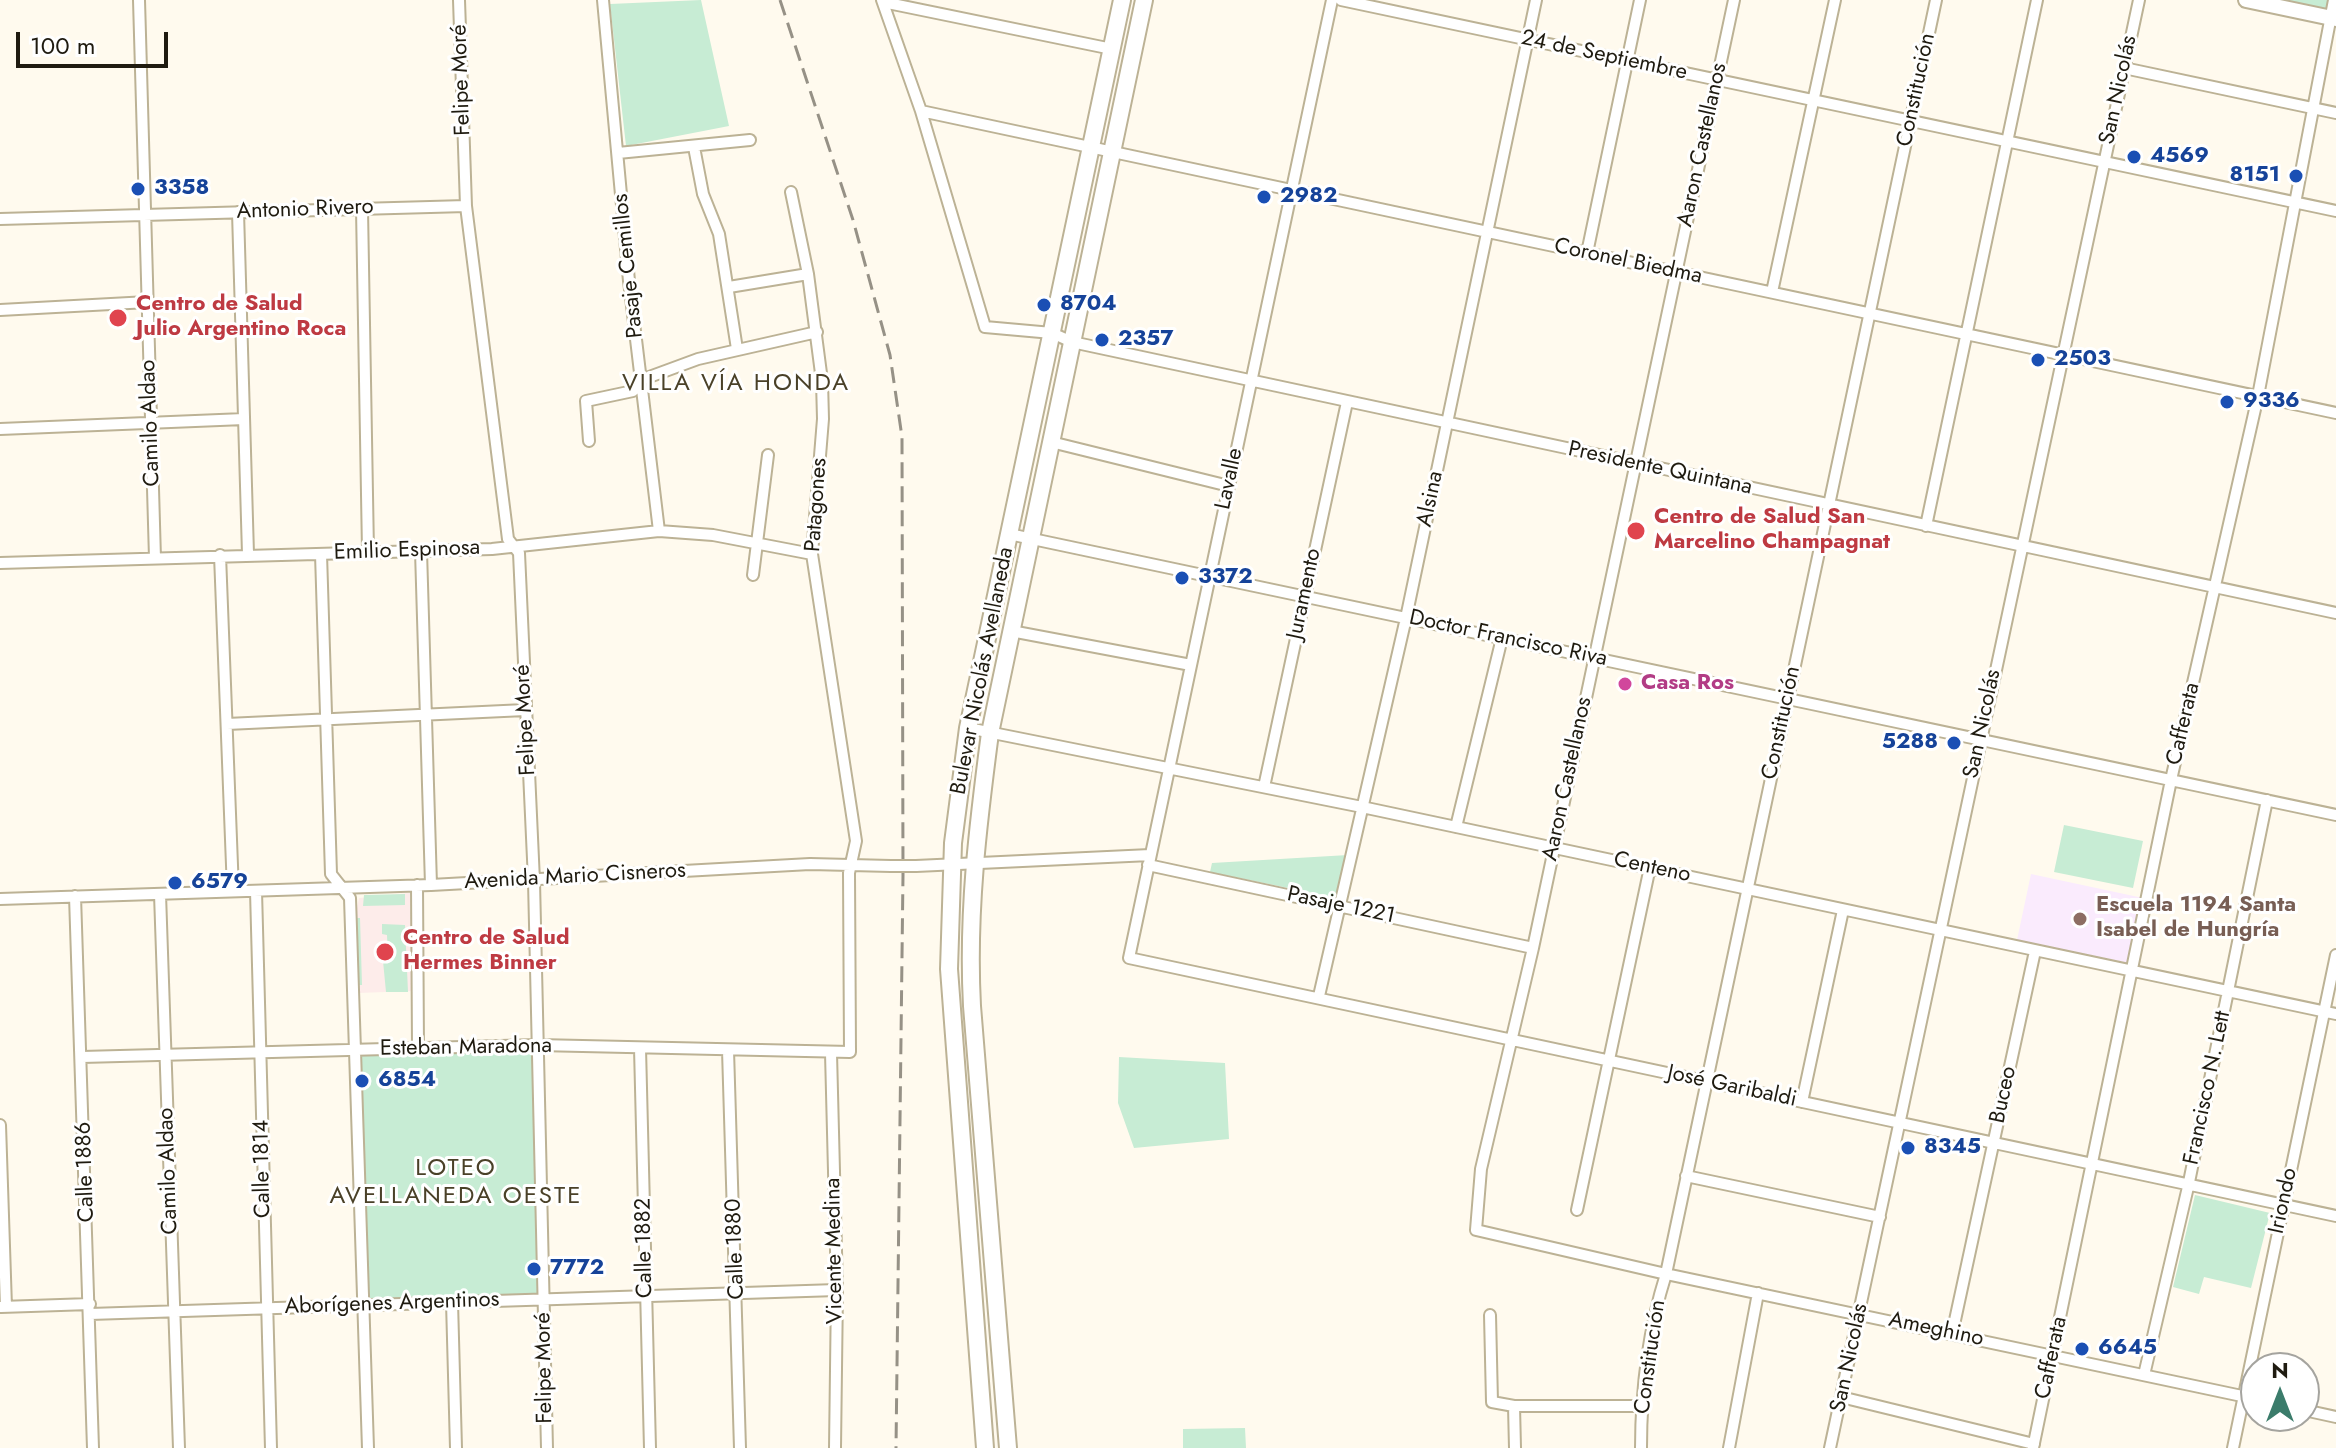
<!DOCTYPE html>
<meta charset="utf-8">
<style>
body{margin:0}
#map{position:relative;width:2336px;height:1448px;overflow:hidden;background:#fffaee;font-family:Jost,sans-serif}
canvas{display:block}
.north{position:absolute;left:2240px;top:1352px;width:80px;height:80px;box-sizing:border-box;background:#fff;border:2px solid #a5a49f;border-radius:50%;rotate:0deg;font-size:22px;font-weight:700;line-height:32px;text-align:center;color:#1f1b10}
.north::after{content:'';display:block;margin:auto;width:28px;height:36px;background:#3b7c6b;clip-path:polygon(50% 0,100% 100%,50% 72%,0 100%)}
.scale{position:absolute;left:16px;top:32px;width:152px;height:36px;box-sizing:border-box;border:4px solid #1f1b10;border-top:0;padding-left:10px;font-size:24px;line-height:28px;white-space:nowrap;color:#1f1b10;-webkit-text-stroke:6px #fff;paint-order:stroke}
</style>
<div id="map">
<canvas width="2336" height="1448"></canvas>
<div class="north">N</div>
<div class="scale">100 m</div>
</div>
<script>
const ctx = document.querySelector('canvas').getContext('2d');
ctx.lineJoin = 'round';
function fill(path, color) { ctx.fillStyle = color; ctx.fill(path, 'evenodd'); }
function stroke(path, color, width, dash) { ctx.strokeStyle = color; ctx.lineWidth = width; ctx.lineCap = dash ? 'butt' : 'round'; ctx.setLineDash(dash || []); ctx.stroke(path); }
function drawText(font, color, halo, rows, align = 'center') {
  ctx.font = font + ' Jost,sans-serif'; ctx.lineWidth = 6; ctx.setLineDash([]); ctx.textBaseline = 'middle'; ctx.strokeStyle = halo; ctx.fillStyle = color; for (const [text, x, y, turn = 0] of rows) {
    ctx.save(); ctx.translate(x, y); ctx.rotate((+turn || 0) * Math.PI / 180); ctx.textAlign = isNaN(turn) ? turn : align; if (halo) ctx.strokeText(text, 0, 0); ctx.fillText(text, 0, 0); ctx.restore();
  }
}
fill(new Path2D(`
 M2031,874L2143,898L2129,963L2017,940Z`), '#faebfd');
fill(new Path2D(`
 M410,893L413,991L358,993L355,918L359,898Z`), '#fdecea');
fill(new Path2D(`
 M701,0L729,126L626,146L610,4Z
 M2246,0H2336V19Z
 M2064,825L2143,841L2133,888L2054,872Z
 M1348,855L1341,891L1332,897L1210,872L1212,863Z
 M405,894V905L363,906L364,895Z
 M355,918H360L362,985H358Z
 M382,924L405,925L408,992H386L383,961L388,960L387,935L382,934Z
 M538,1045L543,1299L364,1305L356,1050Z
 M1119,1057L1225,1063L1229,1139L1134,1148L1118,1103Z
 M2195,1195L2270,1213L2251,1288L2204,1277L2199,1294L2173,1287Z
 M1245,1428L1246,1448H1183V1429Z`), '#c7ecd4');
const minor = new Path2D(`
 M139,0L155,558
 M459,0L466,206L508,539L519,553L534,881L547,1448
 M603,0L629,281L659,531
 M882,0L921,111L985,327L1052,333L1072,342L2336,613
 M1332,0L1129,958L2336,1216
 M1341,0L2336,211
 M1734,0L1533,948L1481,1169L1476,1230L1666,1274L2256,1399
 M883,2L1112,49
 M2124,68L2336,113
 M921,111L2336,413
 M694,147L703,194L719,234L737,349
 M618,153L750,140
 M362,209L368,551
 M238,212L248,554
 M0,219L466,206
 M1587,253L1640,0
 M729,287L808,274
 M1772,292L1835,0
 M0,310L148,302
 M0,429L244,419
 M589,441L586,401L633,391L641,380L698,359L817,332
 M1051,442L1229,486
 M1926,526L2037,0
 M1009,534L2336,815
 M421,551L431,885
 M321,554L331,874L350,898L368,1448
 M220,555L233,891
 M0,563L492,549L659,531L713,535L812,554
 M753,575L768,455
 M1011,631L1191,665
 M227,724L525,710
 M968,728L1362,807L2336,1014
 M1264,787L1347,402
 M1456,827L1502,638
 M1148,865L1533,948
 M916,866L1150,855
 M417,885L418,1048
 M256,891L271,1448
 M160,894L179,1448
 M75,896L93,1448
 M0,899L431,885L810,864L891,866
 M1319,996L1406,618L1536,0
 M640,1048L650,1448
 M728,1050L740,1448
 M831,1053L837,1290L835,1448
 M82,1057L538,1045L850,1052L849,873L856,841L812,554L823,419L822,381L808,274L791,192
 M1802,1102L1843,910
 M0,1125L6,1307
 M1686,1176L1880,1217
 M1577,1210L1650,867
 M452,1302L456,1448
 M1,1307L90,1304
 M90,1314L837,1290
 M1490,1315L1492,1402L1514,1406H1641
 M1952,1334L2035,951
 M2144,1375L2188,1187L2267,800
 M1841,1397L2034,1444
 M1514,1406L1515,1448
 M2304,1410L2336,1417
 M1641,1448C1641,1389 1648,1331 1666,1274L1936,0
 M1729,1448L1758,1293
 M1830,1448L2139,0
 M2033,1448L2171,780L2258,396L2334,0
 M2233,1448L2336,955`);
const secondary = new Path2D(`
 M2246,0L2336,19`);
const primary = new Path2D(`
 M985,1448L949,969L953,843L968,728L1122,0
 M1008,1448L972,1006C967,913 978,824 990,733L1144,0`);
stroke(minor, '#bcb295', 14);
stroke(secondary, '#bcb295', 18);
stroke(primary, '#bcb295', 20);
stroke(minor, '#fff', 10);
stroke(secondary, '#fff', 14);
stroke(primary, '#fff', 16);
stroke(new Path2D(`
 M780,0L853,220L890,355L902,437L903,875L896,1448`), '#969186', 3, [16, 8]);
const minorBridge = new Path2D(`
 M891,866H916`);
stroke(minorBridge, '#bcb295', 14, []);
stroke(minorBridge, '#fff', 10);
for (const [x, y, r, color] of [
 [2134,157,8,"#1a4fb4"],
 [2296,176,8,"#1a4fb4"],
 [138,189,8,"#1a4fb4"],
 [1264,197,8,"#1a4fb4"],
 [1044,305,8,"#1a4fb4"],
 [118,318,10,"#e0444e"],
 [1102,340,8,"#1a4fb4"],
 [2038,360,8,"#1a4fb4"],
 [2227,402,8,"#1a4fb4"],
 [1636,531,10,"#e0444e"],
 [1182,578,8,"#1a4fb4"],
 [1625,684,8,"#d1479c"],
 [1954,743,8,"#1a4fb4"],
 [175,883,8,"#1a4fb4"],
 [2080,919,8,"#8d6e63"],
 [385,952,10,"#e0444e"],
 [362,1081,8,"#1a4fb4"],
 [1908,1148,8,"#1a4fb4"],
 [534,1269,8,"#1a4fb4"],
 [2082,1349,8,"#1a4fb4"]
]) { const dot = new Path2D(); dot.arc(x, y, r, 0, 2 * Math.PI); ctx.fillStyle = color; ctx.fill(dot); stroke(dot, '#fff', 3); }
drawText('22px', '#1f1b10', '#fff', [
 ["24 de Septiembre",1604,56,12],
 ["Felipe Moré",462,80,-92],
 ["Constitución",1917,90,-78],
 ["San Nicolás",2119,90,-78],
 ["Aaron Castellanos",1703,145,-78],
 ["Antonio Rivero",305,210,-2],
 ["Coronel Biedma",1628,262,12],
 ["Pasaje Cemillos",629,266,-96],
 ["Camilo Aldao",151,423,-92],
 ["Presidente Quintana",1660,469,12],
 ["Lavalle",1230,479,-78],
 ["Alsina",1431,499,-78],
 ["Patagones",817,505,-86],
 ["Emilio Espinosa",407,551,-2],
 ["Juramento",1305,594,-78],
 ["Doctor Francisco Riva",1508,639,12],
 ["Bulevar Nicolás Avellaneda",983,671,-79],
 ["Felipe Moré",526,720,-93],
 ["Constitución",1782,723,-78],
 ["San Nicolás",1983,724,-78],
 ["Cafferata",2184,724,-77],
 ["Aaron Castellanos",1568,779,-78],
 ["Centeno",1652,868,12],
 ["Avenida Mario Cisneros",575,877,-3],
 ["Pasaje 1221",1341,906,12],
 ["Esteban Maradona",466,1048,-1],
 ["José Garibaldi",1732,1087,12],
 ["Francisco N. Lett",2208,1088,-78],
 ["Buceo",2004,1095,-78],
 ["Calle 1814",263,1169,-91],
 ["Camilo Aldao",169,1171,-92],
 ["Calle 1886",86,1172,-92],
 ["Iriondo",2284,1201,-78],
 ["Calle 1882",645,1248,-91],
 ["Calle 1880",736,1249,-92],
 ["Vicente Medina",835,1251,-91],
 ["Aborígenes Argentinos",392,1304,-2],
 ["Ameghino",1936,1330,12],
 ["Constitución",1651,1357,-82],
 ["San Nicolás",1850,1358,-78],
 ["Cafferata",2052,1358,-78],
 ["Felipe Moré",545,1368,-91]
]);
drawText('bold 22px', '#164399', '#fff', [
 ["4569",2150,157],
 ["8151",2280,176,"right"],
 ["3358",154,189],
 ["2982",1280,197],
 ["8704",1060,305],
 ["2357",1118,340],
 ["2503",2054,360],
 ["9336",2243,402],
 ["3372",1198,578],
 ["5288",1938,743,"right"],
 ["6579",191,883],
 ["6854",378,1081],
 ["8345",1924,1148],
 ["7772",550,1269],
 ["6645",2098,1349]
], 'left');
drawText('bold 22px', '#be3a42', '#fff', [
 ["Centro de Salud",136,305],
 ["Julio Argentino Roca",136,330],
 ["Centro de Salud San",1654,518],
 ["Marcelino Champagnat",1654,543],
 ["Centro de Salud",403,939],
 ["Hermes Binner",403,964]
], 'left');
drawText('bold 22px', '#b23c85', '#fff', [
 ["Casa Ros",1641,684]
], 'left');
drawText('bold 22px', '#785e54', '#fff', [
 ["Escuela 1194 Santa",2096,906],
 ["Isabel de Hungría",2096,931]
], 'left');
ctx.letterSpacing = '2px';
drawText('24px', '#4a4128', '#fff', [
 ["VILLA VÍA HONDA",736,384],
 ["LOTEO",456,1169],
 ["AVELLANEDA OESTE",456,1197]
]);
ctx.letterSpacing = '0px';
</script>
